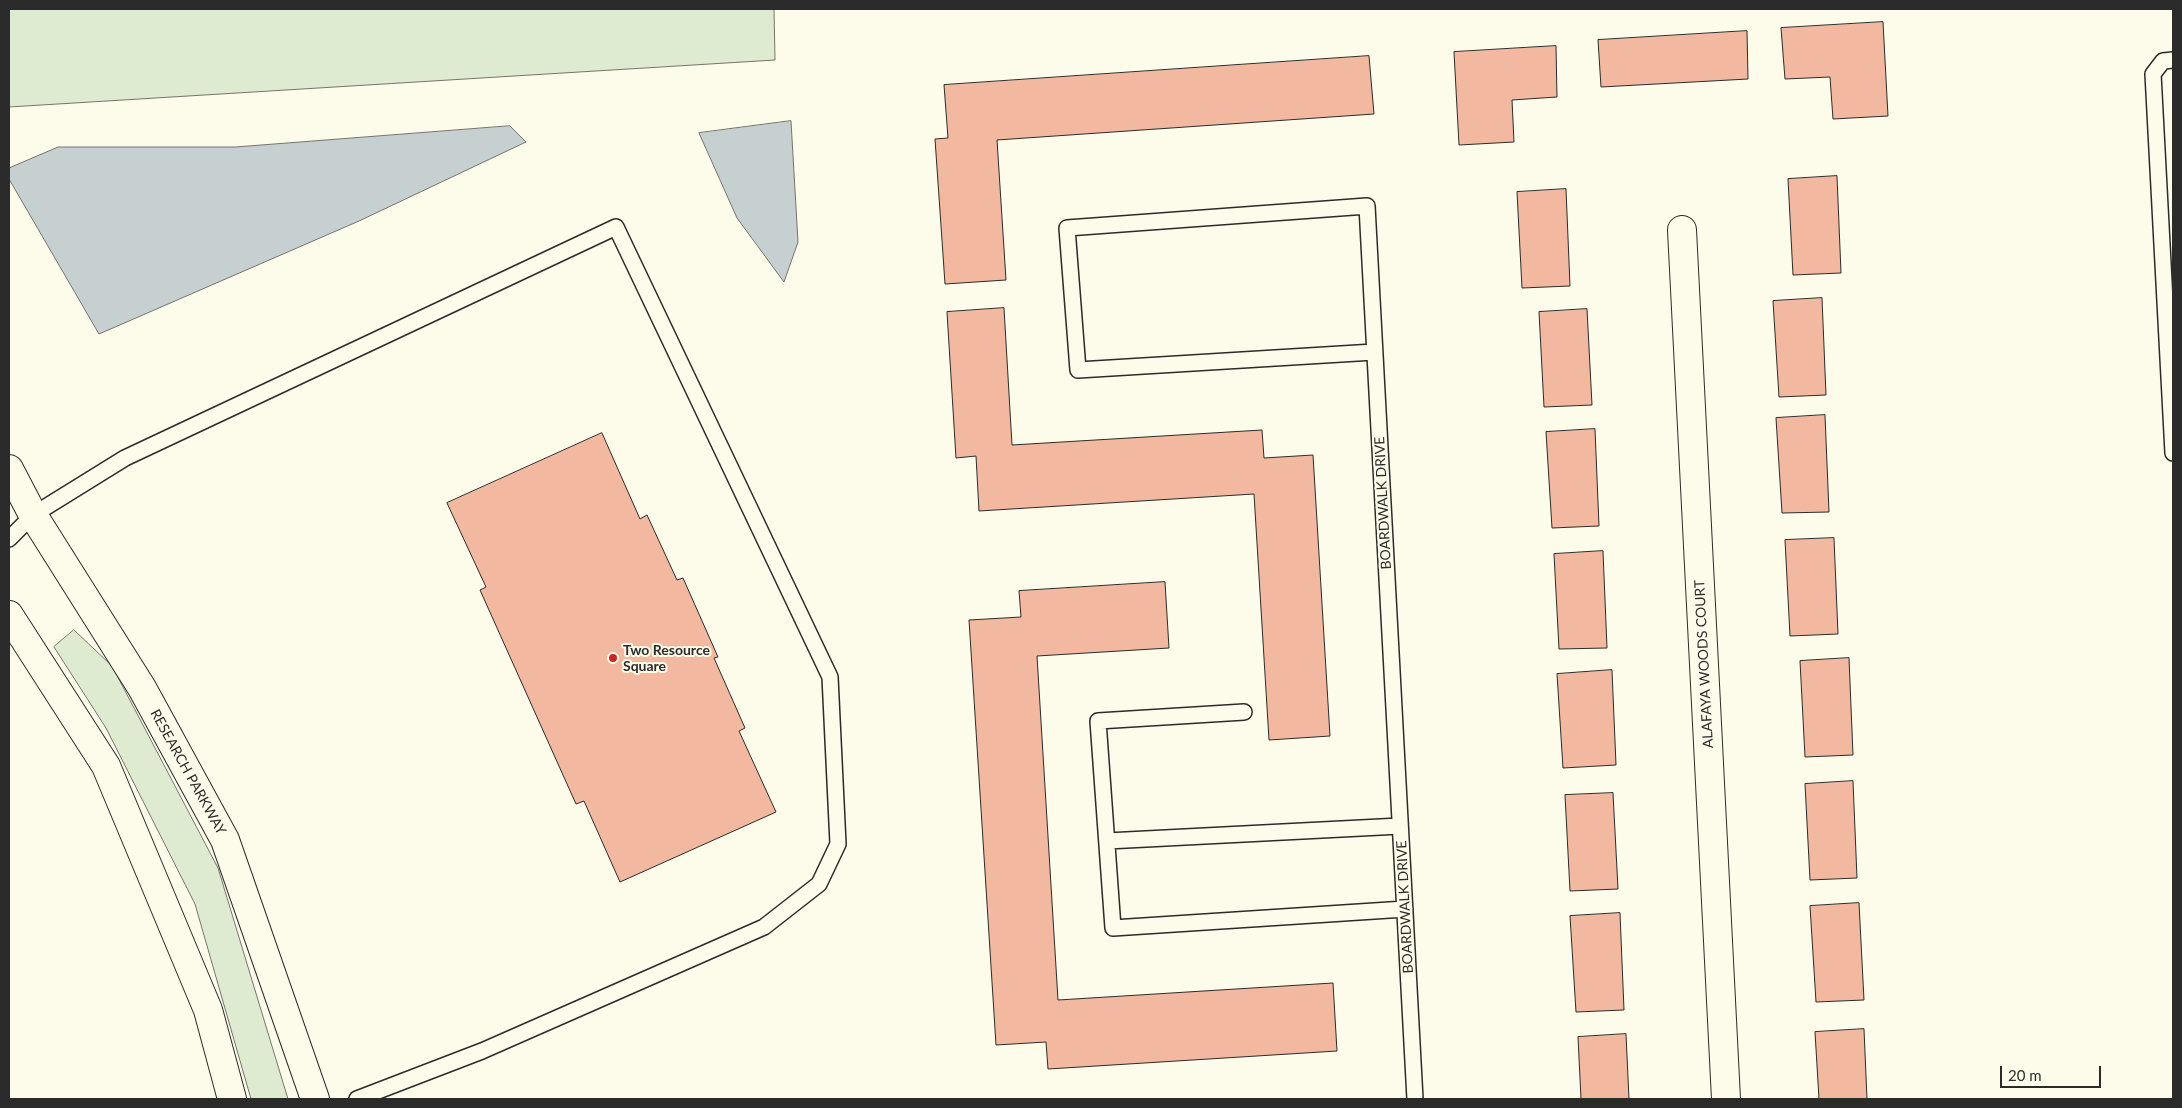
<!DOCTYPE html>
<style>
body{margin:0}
#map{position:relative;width:2182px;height:1108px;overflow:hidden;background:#fdfbea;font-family:Lato,sans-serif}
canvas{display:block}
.frame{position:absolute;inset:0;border:10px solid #2b2b2b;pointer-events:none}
.scale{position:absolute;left:2000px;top:1066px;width:101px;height:22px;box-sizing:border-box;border:2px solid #2b2b2b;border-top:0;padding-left:6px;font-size:15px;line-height:18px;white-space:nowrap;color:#2b2b2b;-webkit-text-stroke:4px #fdfbea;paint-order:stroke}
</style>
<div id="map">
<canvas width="2182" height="1108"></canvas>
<div class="frame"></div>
<div class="scale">20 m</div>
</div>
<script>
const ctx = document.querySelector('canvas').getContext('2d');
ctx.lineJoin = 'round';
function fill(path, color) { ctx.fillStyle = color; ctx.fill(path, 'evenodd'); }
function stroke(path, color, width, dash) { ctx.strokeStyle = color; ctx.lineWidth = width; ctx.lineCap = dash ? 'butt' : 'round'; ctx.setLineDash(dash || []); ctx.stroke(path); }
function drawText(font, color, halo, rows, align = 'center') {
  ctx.font = font + ' Lato,sans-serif'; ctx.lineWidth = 4; ctx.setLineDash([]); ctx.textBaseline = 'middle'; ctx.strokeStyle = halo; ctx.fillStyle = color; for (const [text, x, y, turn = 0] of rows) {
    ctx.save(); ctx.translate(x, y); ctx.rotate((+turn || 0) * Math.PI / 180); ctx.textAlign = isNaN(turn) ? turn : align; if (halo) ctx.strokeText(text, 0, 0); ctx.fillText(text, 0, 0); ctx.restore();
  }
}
const green = new Path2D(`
 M9,9H774L775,60L9,107Z
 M74,630L112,666L218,868L288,1099H251L195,904L106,728L54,647Z`);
fill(green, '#deebd1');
stroke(green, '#74746e', 1);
const water = new Path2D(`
 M791,121L798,242L784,282L737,218L699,133Z
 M510,126L526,142L359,221L99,334L9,179V168L58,147H235Z`);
fill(water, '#c7d0d0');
stroke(water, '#74746e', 1);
const building = new Path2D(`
 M1883,22L1888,116L1833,119L1830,77L1785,79L1781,28Z
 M1747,31L1748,79L1601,87L1598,40Z
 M1556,46L1557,97L1512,100L1514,142L1459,145L1454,52Z
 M1369,56L1374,114L997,140L1006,280L945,284L935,139L948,138L944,85Z
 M1837,176L1841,273L1793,275L1788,179Z
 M1566,189L1570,286L1522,288L1517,192Z
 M1822,298L1826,395L1779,397L1773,301Z
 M1004,308L1012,445L1262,430L1264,458L1313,455L1330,736L1269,740L1254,494L979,511L976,456L956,458L947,312Z
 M1587,309L1592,405L1544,407L1539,312Z
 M1825,415L1829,512L1782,513L1776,418Z
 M1595,429L1599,526L1552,528L1546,432Z
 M602,433L640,519L647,515L677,580L683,578L718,657L714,658L745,728L739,731L776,812L620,882L584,801L576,804L480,590L486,587L447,503Z
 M1834,538L1838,634L1790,636L1785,540Z
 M1603,551L1607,648L1559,649L1554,554Z
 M1165,582L1169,648L1037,656L1058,1000L1333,983L1337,1051L1048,1069L1046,1042L996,1045L969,620L1021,617L1019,591Z
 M1849,658L1853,755L1805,757L1800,661Z
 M1612,670L1616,765L1563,768L1557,674Z
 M1853,781L1857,878L1810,880L1805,784Z
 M1613,793L1618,889L1570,891L1565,795Z
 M1859,903L1864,1000L1816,1002L1810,906Z
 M1620,913L1624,1010L1576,1012L1570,916Z
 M1864,1029L1867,1099H1819L1815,1032Z
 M1626,1034L1629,1099H1581L1578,1037Z`);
fill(building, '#f2b8a0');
stroke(building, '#2b2b2b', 1);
const lane = new Path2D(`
 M2173,60L2163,61L2153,74L2173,453
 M1374,352L1078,370L1067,228L1367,206L1415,1099
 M9,539L33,515L125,458L616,227L830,677L838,844L819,884L764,927L482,1051L357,1099
 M1244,712L1098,721L1113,928L1405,909
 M1107,841L1400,826`);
const street = new Path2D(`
 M1682,230L1726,1099
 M9,469L33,515L142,688L225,840L315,1099
 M9,615L106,766L208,1010L232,1099`);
stroke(lane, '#2b2b2b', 18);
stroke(street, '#2b2b2b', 30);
stroke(lane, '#fdfbea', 15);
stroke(street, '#fdfbea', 28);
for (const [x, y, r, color] of [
 [613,658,5,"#c62828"]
]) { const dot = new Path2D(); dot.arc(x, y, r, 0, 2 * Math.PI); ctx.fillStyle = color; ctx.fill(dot); stroke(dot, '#fdfbea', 2); }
drawText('14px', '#2b2b2b', '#fdfbea', [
 ["BOARDWALK DRIVE",1383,503,-93],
 ["ALAFAYA WOODS COURT",1704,664,-93],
 ["RESEARCH PARKWAY",188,772,61],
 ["BOARDWALK DRIVE",1405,907,-93]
]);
drawText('bold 14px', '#2b2b2b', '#fdfbea', [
 ["Two Resource",623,650],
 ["Square",623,666]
], 'left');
</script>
